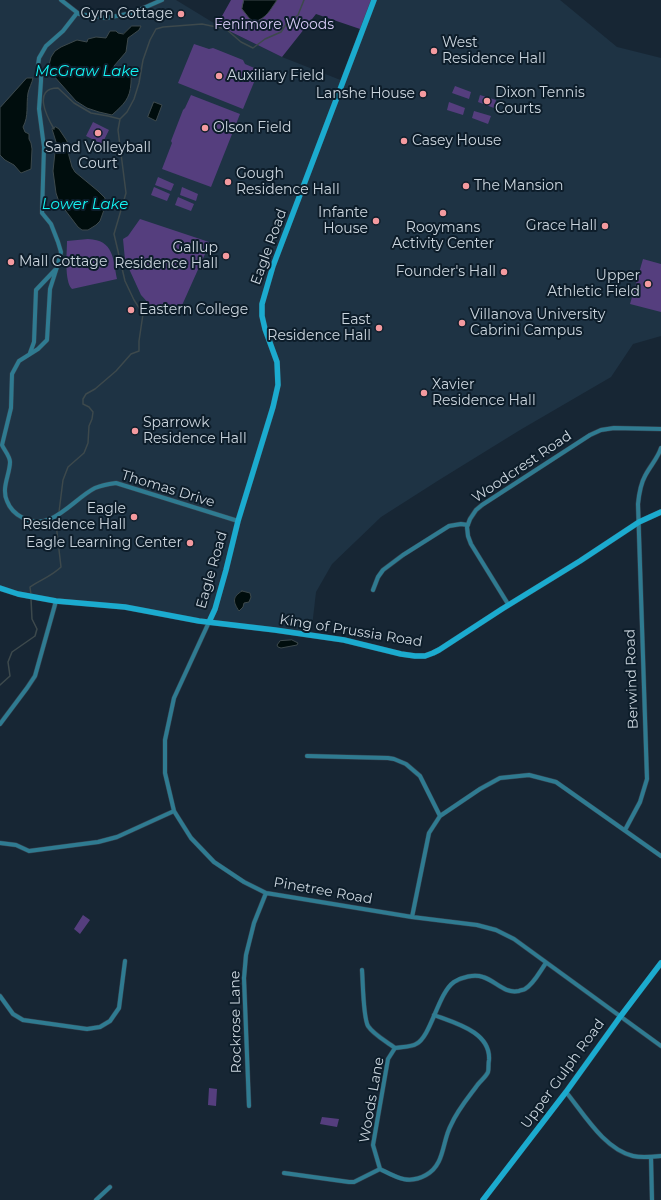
<!DOCTYPE html>
<style>
body{margin:0}
canvas{display:block;background:#172634}
</style>
<canvas width="661" height="1200"></canvas>
<script>
const ctx = document.querySelector('canvas').getContext('2d');
ctx.lineJoin = 'round';
function fill(path, color) { ctx.fillStyle = color; ctx.fill(path, 'evenodd'); }
function stroke(path, color, width, dash) { ctx.strokeStyle = color; ctx.lineWidth = width; ctx.lineCap = dash ? 'butt' : 'round'; ctx.setLineDash(dash || []); ctx.stroke(path); }
function drawText(font, color, halo, rows, align = 'center') {
  ctx.font = font + ' Montserrat,sans-serif'; ctx.lineWidth = 4; ctx.setLineDash([]); ctx.textBaseline = 'middle'; ctx.strokeStyle = halo; ctx.fillStyle = color; for (const [text, x, y, turn = 0] of rows) {
    ctx.save(); ctx.translate(x, y); ctx.rotate((+turn || 0) * Math.PI / 180); ctx.textAlign = isNaN(turn) ? turn : align; if (halo) ctx.strokeText(text, 0, 0); ctx.fillText(text, 0, 0); ctx.restore();
  }
}
fill(new Path2D(`
 M0,0H61L79,14L106,18L132,13L162,0H176L217,25L282,57L343,81L374,0H560L617,47L661,58V336L633,344L611,377L520,430L439,480L381,517L332,564L316,592L311,635L199,621L125,607L56,601L0,588Z`), '#1e3344');
fill(new Path2D(`
 M231,0H374L363,30L316,14L282,57L217,25Z
 M194,44L209,49L213,48L243,60L245,64L259,70L243,109L178,83Z
 M455,86L471,92L469,99L452,93Z
 M191,95L240,114L211,187L162,169L172,143L171,141L183,110L185,108Z
 M480,95L496,100L494,108L478,102Z
 M449,102L465,108L463,115L447,110Z
 M474,111L491,116L488,124L472,118Z
 M93,122L109,130L102,144L86,136Z
 M158,177L174,184L171,191L155,185Z
 M154,187L170,194L167,201L151,195Z
 M182,187L198,194L196,201L180,195Z
 M178,197L194,204L191,211L175,205Z
 M140,219L209,242V245L179,312L168,313L151,306L141,295L125,260L123,239L128,236Z
 M88,239C114,240 113,259 117,279L72,289C64,281 67,253 67,241Z
 M643,259L661,264V312L630,304Z
 M83,915L90,920L80,934L74,929Z
 M209,1088L217,1089L216,1106L208,1105Z
 M322,1117L339,1119L337,1127L320,1124Z`), '#553e7e');
const water = new Path2D(`
 M244,0H277C270,10 267,18 254,22L249,18L242,9Z
 M132,26H141L139,30L128,38L126,52L114,66C116,75 122,71 128,69L131,70C132,74 131,78 131,83C130,99 124,104 112,115L99,112L87,108L76,101L53,75L49,65L51,57L55,51L61,47L77,40L87,42L88,39L96,37L106,38L110,31H116L118,33L123,34Z
 M27,78H33C32,83 29,88 28,93C26,105 29,116 23,127L25,132L29,134V139L31,143L32,149L31,169L21,173L14,165L5,160L0,155V108Z
 M154,102L162,105L156,121L148,117Z
 M56,127L59,129L67,141L69,156L72,167L75,172L98,191L105,198V207L100,221L96,225L88,230H82L78,227L59,202L56,193L53,171L55,152L57,145L52,129Z
 M242,591L250,593L251,597L249,602L244,603L243,607L239,611C233,602 232,597 242,591Z
 M292,640L298,643L297,645L281,648L278,647L277,645L280,641Z`);
fill(water, '#000d0d');
stroke(water, '#3d494c', 1);
stroke(new Path2D(`
 M54,129C47,117 32,88 58,88L74,103L91,113L108,116L120,119
 M59,512L63,480L68,467L84,453L88,443L89,426L92,419L93,412L89,407L83,404V399L86,394L95,389L116,371L131,354L139,351V341L143,314L134,300L125,281L114,234L126,193L118,130L120,119L127,112L134,99L139,83L143,60L150,40L156,29L163,27L202,24L226,29L241,42L253,48L265,39L281,32L287,23L298,15L304,0
 M31,595L30,587C40,580 52,576 61,567L56,524L58,516
 M0,685L10,676L8,662L12,652L35,636L37,629L32,619L31,599`), '#3d494c', 1.5);
const street = new Path2D(`
 M61,0L79,14L106,18L132,13L162,0
 M77,13L63,31L46,46L39,58L38,65L41,74V81L39,109L44,147L42,213L51,224L58,242L61,252L58,264L50,289L47,340L38,349L19,361L12,374L11,408L2,445C4,450 10,456 10,462C10,474 1,488 7,501C10,509 15,514 23,518C51,533 73,499 95,488C102,485 109,484 116,483L238,521
 M30,353L34,342L36,290L55,270
 M373,590L378,577L383,570L403,555L449,526L461,524L468,525
 M508,604L471,544L468,536L467,527L470,519L476,510L482,505L590,435L601,430L614,428L661,429
 M209,622L174,698L165,740V773L174,811L191,838L214,862L244,882L266,893L412,917L477,925L496,930L514,939L661,1046
 M0,724L27,688L35,676L56,601
 M307,756L388,758L394,759L406,764L420,776L440,816
 M625,830L640,802L647,779L638,504C639,494 640,485 645,476C650,466 658,458 661,448
 M0,843L16,845L29,851L98,842L117,837L174,811
 M412,917L429,833L440,816L480,789L500,778L529,775L556,782L661,856
 M362,970C363,982 363,1017 368,1026C374,1035 386,1041 395,1048
 M0,996L13,1014L23,1020L87,1029L100,1027L110,1021L119,1008L125,961
 M434,1015C455,1023 491,1032 489,1060C488,1064 489,1069 488,1072C486,1077 479,1082 476,1087C467,1099 457,1111 451,1125C442,1141 445,1165 426,1175C408,1185 396,1177 380,1169L373,1145L388,1059L395,1048C400,1047 412,1047 416,1044C431,1037 438,993 454,982C462,977 474,974 483,977C496,981 504,994 519,991C520,990 524,990 525,989C534,984 540,971 546,963
 M566,1092C584,1114 604,1149 633,1156C641,1158 652,1157 661,1156
 M249,1106L244,978L246,955L254,923L266,893
 M651,1157L652,1200
 M284,1173L349,1182H354L380,1169
 M96,1200L110,1187`);
const secondary = new Path2D(`
 M0,588L18,594L56,601L125,607L199,621L275,630L344,640L401,654L415,656H425L433,653L439,650L502,609L580,561L639,522L661,512
 M209,622L215,609L226,570L238,521L273,407L278,385L277,362L265,329L262,316V304L273,266L374,0
 M483,1200L566,1092L620,1017L661,963`);
stroke(street, '#34424f', 5);
stroke(secondary, '#34424f', 6);
stroke(street, '#2f7b91', 4);
stroke(secondary, '#1babcf', 5.5);
for (const [x, y, r, color] of [
 [181,14,4,"#f49a9f"],
 [434,51,4,"#f49a9f"],
 [219,76,4,"#f49a9f"],
 [423,94,4,"#f49a9f"],
 [487,101,4,"#f49a9f"],
 [205,128,4,"#f49a9f"],
 [98,133,4,"#f49a9f"],
 [404,141,4,"#f49a9f"],
 [228,182,4,"#f49a9f"],
 [466,186,4,"#f49a9f"],
 [443,213,4,"#f49a9f"],
 [376,221,4,"#f49a9f"],
 [605,226,4,"#f49a9f"],
 [226,256,4,"#f49a9f"],
 [11,262,4,"#f49a9f"],
 [504,272,4,"#f49a9f"],
 [648,284,4,"#f49a9f"],
 [131,310,4,"#f49a9f"],
 [462,323,4,"#f49a9f"],
 [379,328,4,"#f49a9f"],
 [424,393,4,"#f49a9f"],
 [135,431,4,"#f49a9f"],
 [134,517,4,"#f49a9f"],
 [190,543,4,"#f49a9f"]
]) { const dot = new Path2D(); dot.arc(x, y, r, 0, 2 * Math.PI); ctx.fillStyle = color; ctx.fill(dot); stroke(dot, '#0d1d2a', 1.5); }
drawText('14px', '#cbd5de', '#0d1d2a', [
 ["Gym Cottage",173,14,"right"],
 ["West",442,43],
 ["Residence Hall",442,59],
 ["Auxiliary Field",227,76],
 ["Dixon Tennis",495,93],
 ["Courts",495,109],
 ["Lanshe House",415,94,"right"],
 ["Olson Field",213,128],
 ["Casey House",412,141],
 ["Sand Volleyball",98,148,"center"],
 ["Court",98,164,"center"],
 ["Gough",236,174],
 ["Residence Hall",236,190],
 ["The Mansion",474,186],
 ["Infante",368,213,"right"],
 ["House",368,229,"right"],
 ["Grace Hall",597,226,"right"],
 ["Rooymans",443,228,"center"],
 ["Activity Center",443,244,"center"],
 ["Gallup",218,248,"right"],
 ["Residence Hall",218,264,"right"],
 ["Mall Cottage",19,262],
 ["Founder's Hall",496,272,"right"],
 ["Upper",640,276,"right"],
 ["Athletic Field",640,292,"right"],
 ["Eastern College",139,310],
 ["Villanova University",470,315],
 ["Cabrini Campus",470,331],
 ["East",371,320,"right"],
 ["Residence Hall",371,336,"right"],
 ["Xavier",432,385],
 ["Residence Hall",432,401],
 ["Sparrowk",143,423],
 ["Residence Hall",143,439],
 ["Eagle",126,509,"right"],
 ["Residence Hall",126,525,"right"],
 ["Eagle Learning Center",182,543,"right"]
], 'left');
drawText('14px', '#d8ccf6', '#0d1d2a', [
 ["Fenimore Woods",274,25]
]);
drawText('14px', '#cbd5de', '#0d1d2a', [
 ["Eagle Road",269,247,-70],
 ["Woodcrest Road",522,467,-34],
 ["Thomas Drive",168,489,17],
 ["Eagle Road",212,570,-74],
 ["King of Prussia Road",351,631,9],
 ["Berwind Road",632,679,-92],
 ["Pinetree Road",323,891,10],
 ["Rockrose Lane",236,1022,-91],
 ["Upper Gulph Road",563,1074,-54],
 ["Woods Lane",372,1100,-80]
]);
drawText('italic 15px', '#13f5f4', '#0d1d2a', [
 ["McGraw Lake",87,72],
 ["Lower Lake",85,205]
]);
</script>
